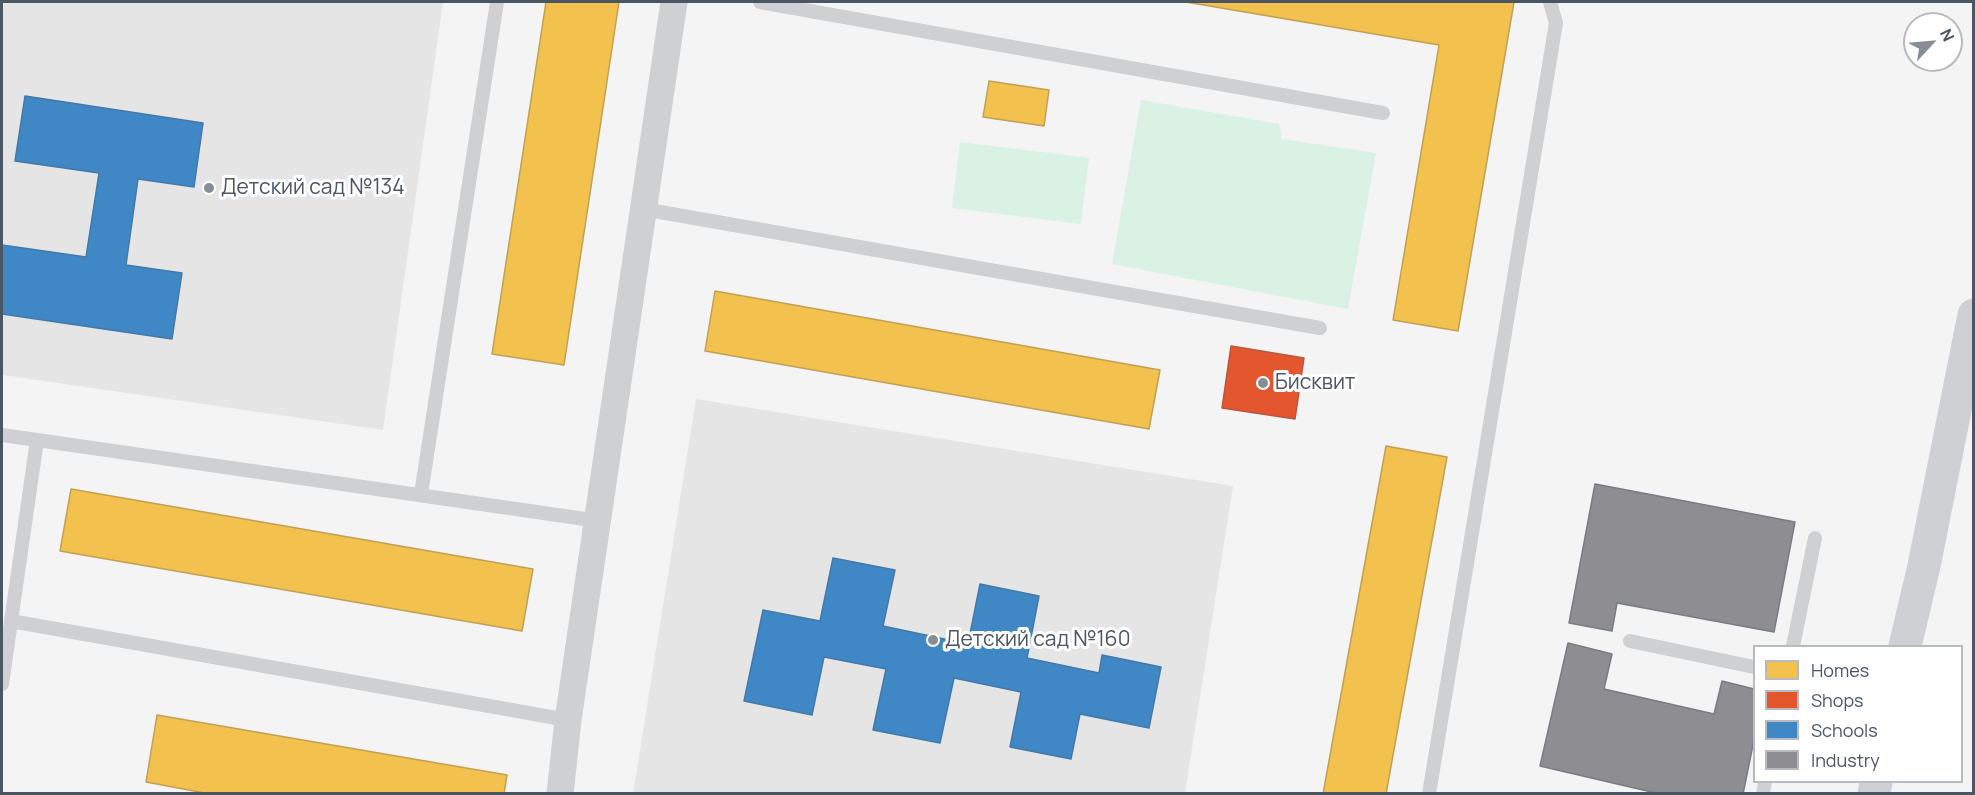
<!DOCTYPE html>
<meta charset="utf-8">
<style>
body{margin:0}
#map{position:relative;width:1975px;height:795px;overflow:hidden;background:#f4f4f4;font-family:Manrope,sans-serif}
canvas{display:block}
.frame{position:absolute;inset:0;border:3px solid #4a5661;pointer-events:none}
.legend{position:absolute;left:1753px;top:645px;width:210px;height:138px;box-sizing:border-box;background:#fff;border:2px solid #b7bbc0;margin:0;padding:8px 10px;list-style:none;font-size:18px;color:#4a5661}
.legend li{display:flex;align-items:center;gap:12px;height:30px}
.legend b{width:30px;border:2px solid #b7bbc0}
.north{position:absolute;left:1903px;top:12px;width:60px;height:60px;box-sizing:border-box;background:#fff;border:2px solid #b7bbc0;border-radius:50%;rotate:64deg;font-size:16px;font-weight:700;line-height:24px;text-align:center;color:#4a5661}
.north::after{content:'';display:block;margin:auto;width:21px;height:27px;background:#868d94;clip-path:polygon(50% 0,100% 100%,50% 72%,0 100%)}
</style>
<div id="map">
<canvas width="1975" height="795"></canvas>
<div class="frame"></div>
<ul class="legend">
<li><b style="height:16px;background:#f2c14e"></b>Homes</li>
<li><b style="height:16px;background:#e4572e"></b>Shops</li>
<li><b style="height:16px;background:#3f88c5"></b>Schools</li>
<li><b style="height:16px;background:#8d8d92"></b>Industry</li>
</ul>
<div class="north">N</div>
</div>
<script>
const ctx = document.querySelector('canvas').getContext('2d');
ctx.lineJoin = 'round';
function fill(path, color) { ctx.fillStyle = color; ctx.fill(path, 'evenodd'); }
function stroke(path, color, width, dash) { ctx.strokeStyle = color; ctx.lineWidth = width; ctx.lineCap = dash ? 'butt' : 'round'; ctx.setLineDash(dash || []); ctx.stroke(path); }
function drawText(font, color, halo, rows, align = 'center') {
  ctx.font = font + ' Manrope,sans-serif'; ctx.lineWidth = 6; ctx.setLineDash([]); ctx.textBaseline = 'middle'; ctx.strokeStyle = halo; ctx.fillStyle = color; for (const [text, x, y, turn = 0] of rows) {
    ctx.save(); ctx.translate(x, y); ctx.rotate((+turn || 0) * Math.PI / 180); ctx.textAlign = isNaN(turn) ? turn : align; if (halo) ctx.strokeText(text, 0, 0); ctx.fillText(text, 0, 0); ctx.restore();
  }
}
fill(new Path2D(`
 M2,2H443L383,430L2,375Z
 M696,399L1233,486L1185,793L633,794Z`), '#e6e5e6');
fill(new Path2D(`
 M1141,100L1279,124L1282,139L1376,153L1348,309L1112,264Z
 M960,142L1089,158L1081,224L952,208Z`), '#d9f2e3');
const homes = new Path2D(`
 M546,2H619L564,365L492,354Z
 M1186,2H1514L1458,331L1393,320L1439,45Z
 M989,81L1049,90L1044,126L983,117Z
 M715,291L1160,370L1149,429L705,351Z
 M1386,446L1447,457L1386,794H1323Z
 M71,489L533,569L522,631L60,551Z
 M157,715L507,775L504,794H210L146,782Z`);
fill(homes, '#f2c14e');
stroke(homes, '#c0a154', 1.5);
const shops = new Path2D(`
 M1231,346L1304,358L1295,419L1222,408Z`);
fill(shops, '#e4572e');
stroke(shops, '#b6573d', 1.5);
const schools = new Path2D(`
 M25,96L203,123L194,187L138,179L126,265L182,273L172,339L2,314V245L86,257L99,173L15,161Z
 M833,558L895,570L883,626L968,644L980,584L1039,596L1027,658L1099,673L1102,655L1161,667L1149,728L1080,714L1071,759L1010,747L1021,692L954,678L940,743L873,730L886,669L824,657L812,715L744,701L763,610L820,621Z`);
fill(schools, '#3f88c5');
stroke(schools, '#4279a7', 1.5);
const industry = new Path2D(`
 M1595,484L1795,522L1774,632L1617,603L1612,631L1569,623Z
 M1568,643L1612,654L1604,689L1714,714L1722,681L1754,689V740L1743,794H1660L1540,766Z`);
fill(industry, '#8d8d92');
stroke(industry, '#797c83', 1.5);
stroke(new Path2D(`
 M760,2L1383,113
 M643,209L1320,328
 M2,435L37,440
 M421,494L497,2
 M11,621L568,720
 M1630,641L1754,667
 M1793,646L1815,538
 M2,684L37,440L599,521
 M1429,794L1556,23L1550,2
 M1763,794L1765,782`), '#ced0d2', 14);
stroke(new Path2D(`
 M560,794L568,720L674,2`), '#ced0d2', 27);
stroke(new Path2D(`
 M1905,646L1924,566L1974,315
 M1874,794L1876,782`), '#ced0d4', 33);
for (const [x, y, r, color] of [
 [209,188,6,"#868d94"],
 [1263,383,6,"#868d94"],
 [933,640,6,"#868d94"]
]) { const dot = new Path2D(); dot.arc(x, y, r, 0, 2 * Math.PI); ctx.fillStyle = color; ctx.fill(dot); stroke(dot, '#fff', 2); }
drawText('21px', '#4a5661', '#fff', [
 ["Детский сад №134",221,188],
 ["Бисквит",1275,383],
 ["Детский сад №160",945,640]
], 'left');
</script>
